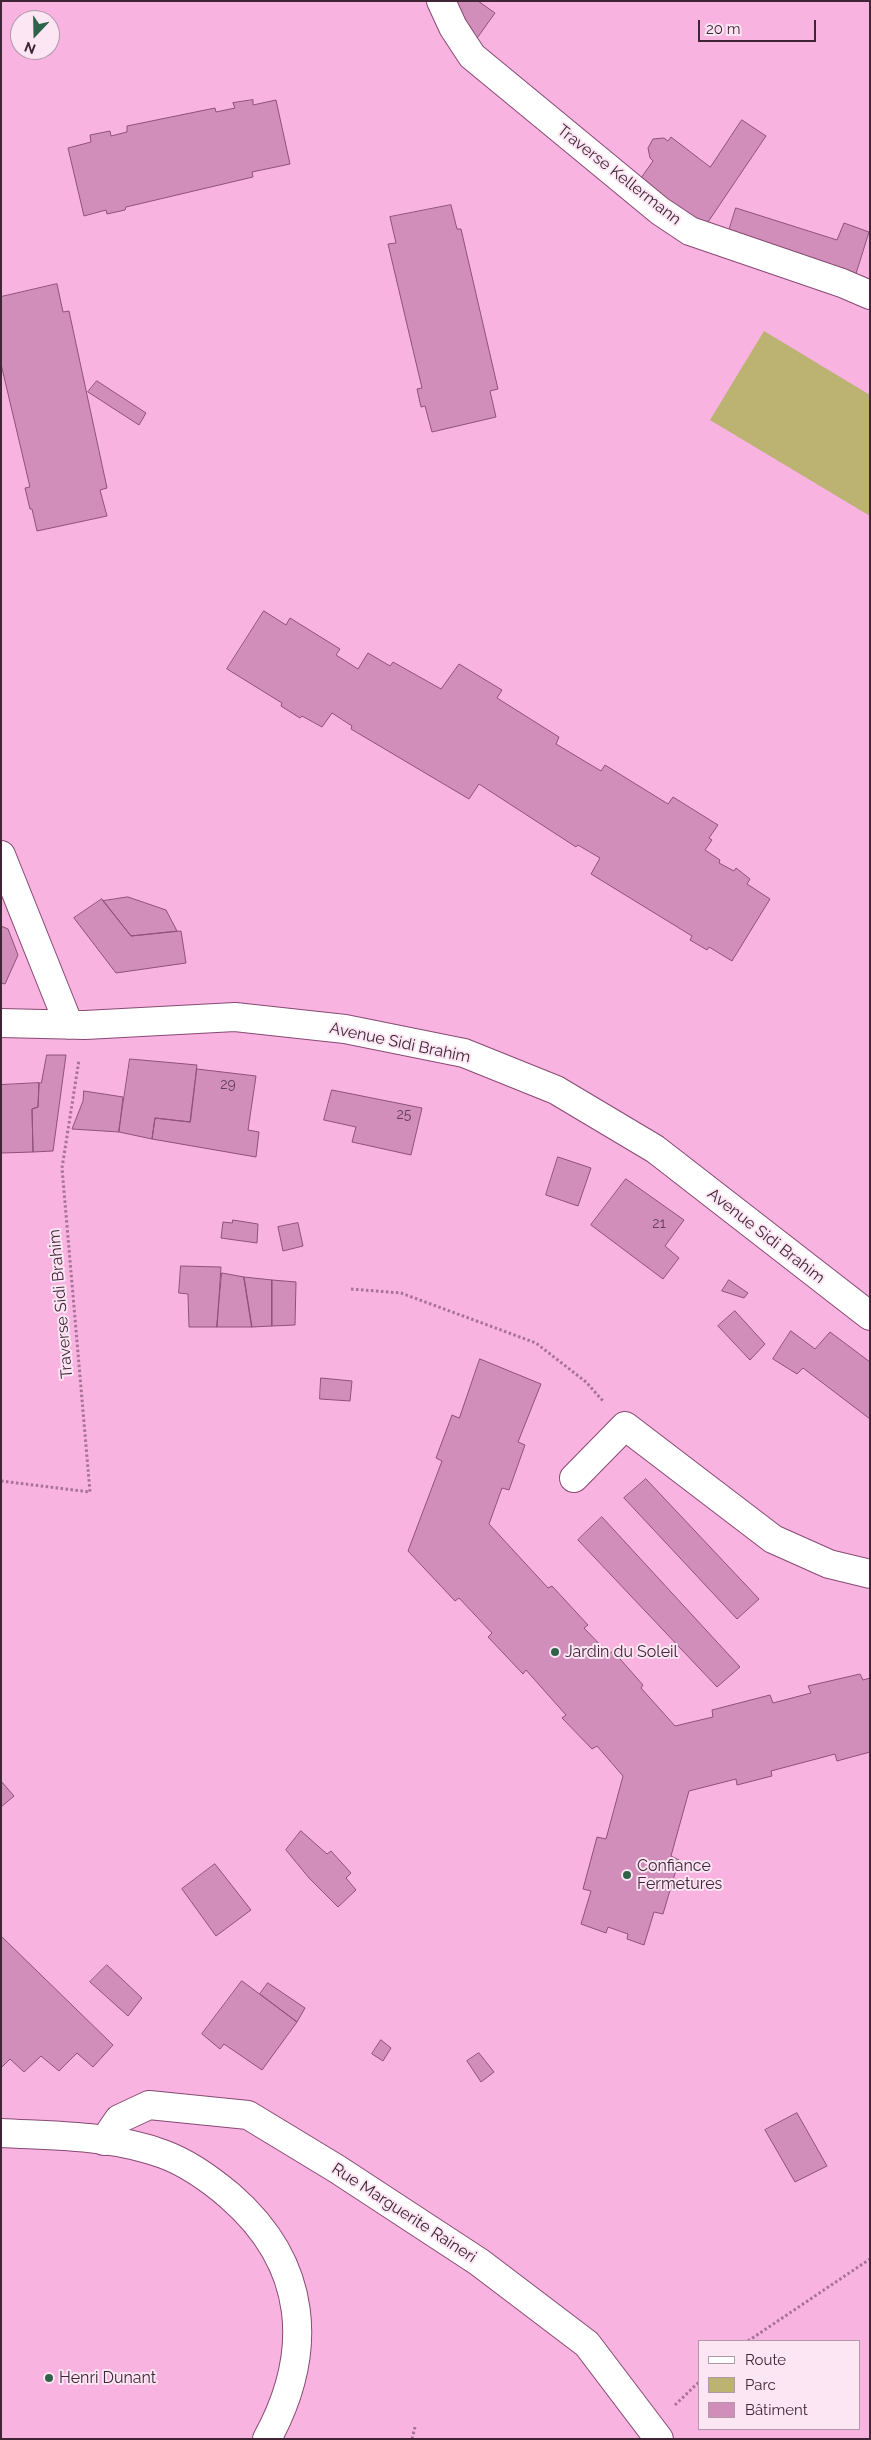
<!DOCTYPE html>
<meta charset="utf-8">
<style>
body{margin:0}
#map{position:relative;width:871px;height:2440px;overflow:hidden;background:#f9b3e1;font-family:Raleway,sans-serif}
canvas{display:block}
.frame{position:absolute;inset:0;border:2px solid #402537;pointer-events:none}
.legend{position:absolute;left:698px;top:2340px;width:162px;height:90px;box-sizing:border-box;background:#fce6f3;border:1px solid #b199a8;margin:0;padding:6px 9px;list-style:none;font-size:15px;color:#402537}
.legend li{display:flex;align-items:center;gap:10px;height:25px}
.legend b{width:25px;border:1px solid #b199a8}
.north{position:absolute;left:10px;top:10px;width:50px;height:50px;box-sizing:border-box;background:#fce6f3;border:1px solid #b199a8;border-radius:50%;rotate:201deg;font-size:14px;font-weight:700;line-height:20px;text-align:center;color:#402537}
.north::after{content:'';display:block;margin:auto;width:18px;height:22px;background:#2e6349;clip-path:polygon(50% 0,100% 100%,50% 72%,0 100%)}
.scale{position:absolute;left:698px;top:20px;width:118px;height:22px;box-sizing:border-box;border:2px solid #402537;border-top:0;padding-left:6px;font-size:15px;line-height:18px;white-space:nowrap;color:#402537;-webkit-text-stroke:4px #fce6f3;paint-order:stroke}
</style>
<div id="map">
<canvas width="871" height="2440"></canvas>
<div class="frame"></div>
<ul class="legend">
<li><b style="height:6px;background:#fff"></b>Route</li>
<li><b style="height:14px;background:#bcb272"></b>Parc</li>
<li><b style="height:14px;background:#d18eba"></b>Bâtiment</li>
</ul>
<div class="north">N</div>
<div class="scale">20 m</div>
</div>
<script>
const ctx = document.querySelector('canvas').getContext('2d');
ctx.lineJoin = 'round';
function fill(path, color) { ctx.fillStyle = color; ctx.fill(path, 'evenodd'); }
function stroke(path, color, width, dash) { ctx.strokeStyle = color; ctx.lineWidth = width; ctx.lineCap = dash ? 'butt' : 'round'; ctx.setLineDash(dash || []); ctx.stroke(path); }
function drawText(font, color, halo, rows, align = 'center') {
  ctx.font = font + ' Raleway,sans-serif'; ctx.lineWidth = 4; ctx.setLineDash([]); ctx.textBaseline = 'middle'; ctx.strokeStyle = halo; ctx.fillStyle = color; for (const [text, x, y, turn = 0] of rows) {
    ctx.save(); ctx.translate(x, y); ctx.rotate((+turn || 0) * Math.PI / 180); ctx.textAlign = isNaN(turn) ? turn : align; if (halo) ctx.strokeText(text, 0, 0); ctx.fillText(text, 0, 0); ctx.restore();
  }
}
fill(new Path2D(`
 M764,331L870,395V516L710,420Z`), '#bcb272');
const building = new Path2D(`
 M454,1H478L495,13L475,41Z
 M253,100V105L276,100L290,164L252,172L253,177L126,207L125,210L107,214L106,210L84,216L68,148L91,142L90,135L110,131L111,136L127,132V126L215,108L216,112L235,108L233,103Z
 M742,120L766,136L706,225L661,198L641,178L653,161L650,158L648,148L653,139L664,138L668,141L671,137L710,167Z
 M451,205L457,229H461L498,389L490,391L496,417L432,432L425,406L421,407L417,389L422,388L388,244L396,243L390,217Z
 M736,208L837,240L844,223L869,232L854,280L728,234Z
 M57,284L63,312L69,311L107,488L100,490L107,516L37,531L32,509H30L25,488L30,487L1,364V297Z
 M97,381L146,413L139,425L88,392Z
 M264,611L286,625L290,618L340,649L336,655L358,669L368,653L390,666L393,662L441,689L459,664L502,690L497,698L559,737L556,744L601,771L605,765L668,804L673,797L718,825L709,838L712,840L705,850L720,860L719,863L734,871L736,868L750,879L747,884L770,899L732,961L709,947L707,950L690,940L692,936L591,874L600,858L578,845L576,847L479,784L469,799L351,729L352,726L332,713L322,727L302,716L300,718L281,706L282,703L227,669Z
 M128,897L166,910L177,931L131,936L103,901Z
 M102,899L131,936L181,931L186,963L116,973L74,918Z
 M1,926L8,929L18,955L5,984L1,983Z
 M47,1055H66L53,1151L33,1152L32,1109L38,1107L39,1083H41Z
 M130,1059L197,1065L190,1122L155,1118L152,1139L119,1132Z
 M197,1069L256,1076L248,1130L259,1132L256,1157L152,1139L155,1118L190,1122Z
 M39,1083L38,1107L32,1109L33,1152L1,1153V1085Z
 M332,1090L422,1108L411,1155L352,1142L356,1127L324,1120Z
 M84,1091L123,1097L119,1132L72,1129L83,1101Z
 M558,1157L591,1168L578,1206L546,1195Z
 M626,1179L684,1220L665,1246L679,1258L663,1279L591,1225Z
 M233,1220L258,1224L257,1243L221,1238L223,1222L232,1223Z
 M298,1223L303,1246L283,1251L278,1227Z
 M181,1266L221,1267L217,1327H189L188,1294L179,1293Z
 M222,1273L244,1277L252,1327H217Z
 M244,1277L272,1280V1326L252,1327Z
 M272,1280L296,1282L295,1325L272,1326Z
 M729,1280L748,1293L744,1298L722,1291Z
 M735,1311L765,1344L750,1360L718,1326Z
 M791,1331L815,1349L830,1332L870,1362V1419L803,1368L797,1374L773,1359Z
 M480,1359L541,1384L518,1442L525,1445L509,1490L502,1488L489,1524L548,1588L552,1586L588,1625L584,1628L609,1654L613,1651L643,1685L641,1688L675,1726L713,1717L712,1710L770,1695L773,1703L811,1693L808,1686L860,1674L863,1680L870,1678V1752L837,1761L835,1754L771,1771L772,1776L737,1785L736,1779L689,1791L671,1856L679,1860L663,1914L654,1912L644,1945L627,1939L628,1934L608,1927L606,1933L581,1924L591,1891L583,1889L597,1837L606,1839L623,1776L597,1746L592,1749L562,1718L566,1715L526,1670L523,1674L488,1637L492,1633L459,1598L455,1601L408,1551L442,1461L436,1458L452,1415L459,1418Z
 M321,1378L352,1381L350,1401L320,1399Z
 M646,1479L759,1599L737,1619L624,1498Z
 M602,1517L740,1667L717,1687L578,1540Z
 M1,1781L14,1796L1,1807Z
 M301,1831L327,1854L331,1851L351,1873L346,1878L356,1890L338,1907L309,1878L286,1850Z
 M215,1864L251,1910L216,1936L182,1889Z
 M1,1936L113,2045L93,2067L77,2053L59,2071L41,2056L24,2072L10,2059L1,2068Z
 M107,1965L142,1998L128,2016L90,1982Z
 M242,1981L297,2022L262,2070L224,2044L220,2049L202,2034Z
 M268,1983L305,2008L297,2022L260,1994Z
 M381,2040L391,2048L383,2061L372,2054Z
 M479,2053L494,2072L481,2082L467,2061Z
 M797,2113L827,2166L795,2182L765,2130Z`);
fill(building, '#d18eba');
stroke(building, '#8e517b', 1);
const minor = new Path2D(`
 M441,1L453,27L472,56L660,211L690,231L842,283L870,295
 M1,855L69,1025
 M1,1023L85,1025L235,1017L345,1029L464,1053L556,1090L655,1149L870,1316
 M574,1478L625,1426L773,1539L829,1564L870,1574
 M104,2141L119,2119L149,2105L248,2115L337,2169L479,2262L587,2344L659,2439`);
const major = new Path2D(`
 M1,2133C54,2136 112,2135 163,2154C188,2163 210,2179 230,2196C308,2264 315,2351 267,2439`);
stroke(minor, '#874a73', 30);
stroke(major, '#874a73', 30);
stroke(new Path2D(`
 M351,1289L401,1293L536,1343L586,1382L603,1401
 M1,1481L90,1492L62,1168L79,1060
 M748,2341L870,2259
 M675,2405L700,2381
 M412,2439L415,2427`), '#a67395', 3, [2.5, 2.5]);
stroke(minor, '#fff', 28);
stroke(major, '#fff', 28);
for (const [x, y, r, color] of [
 [555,1652,5,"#2e6349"],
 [627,1875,5,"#2e6349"],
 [49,2378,5,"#2e6349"]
]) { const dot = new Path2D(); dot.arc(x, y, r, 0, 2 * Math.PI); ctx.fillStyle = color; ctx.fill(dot); stroke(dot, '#fce6f3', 2); }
drawText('14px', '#643f58', null, [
 ["29",228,1085],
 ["25",404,1115],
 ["21",659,1224]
]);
drawText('16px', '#402537', '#fce6f3', [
 ["Traverse Kellermann",619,175,38],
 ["Avenue Sidi Brahim",400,1043,12],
 ["Avenue Sidi Brahim",766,1236,38],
 ["Traverse Sidi Brahim",61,1304,-95],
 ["Rue Marguerite Raineri",404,2213,33]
]);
drawText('16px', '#402537', '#fce6f3', [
 ["Jardin du Soleil",565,1652],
 ["Confiance",637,1866],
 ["Fermetures",637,1884],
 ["Henri Dunant",59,2378]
], 'left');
</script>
